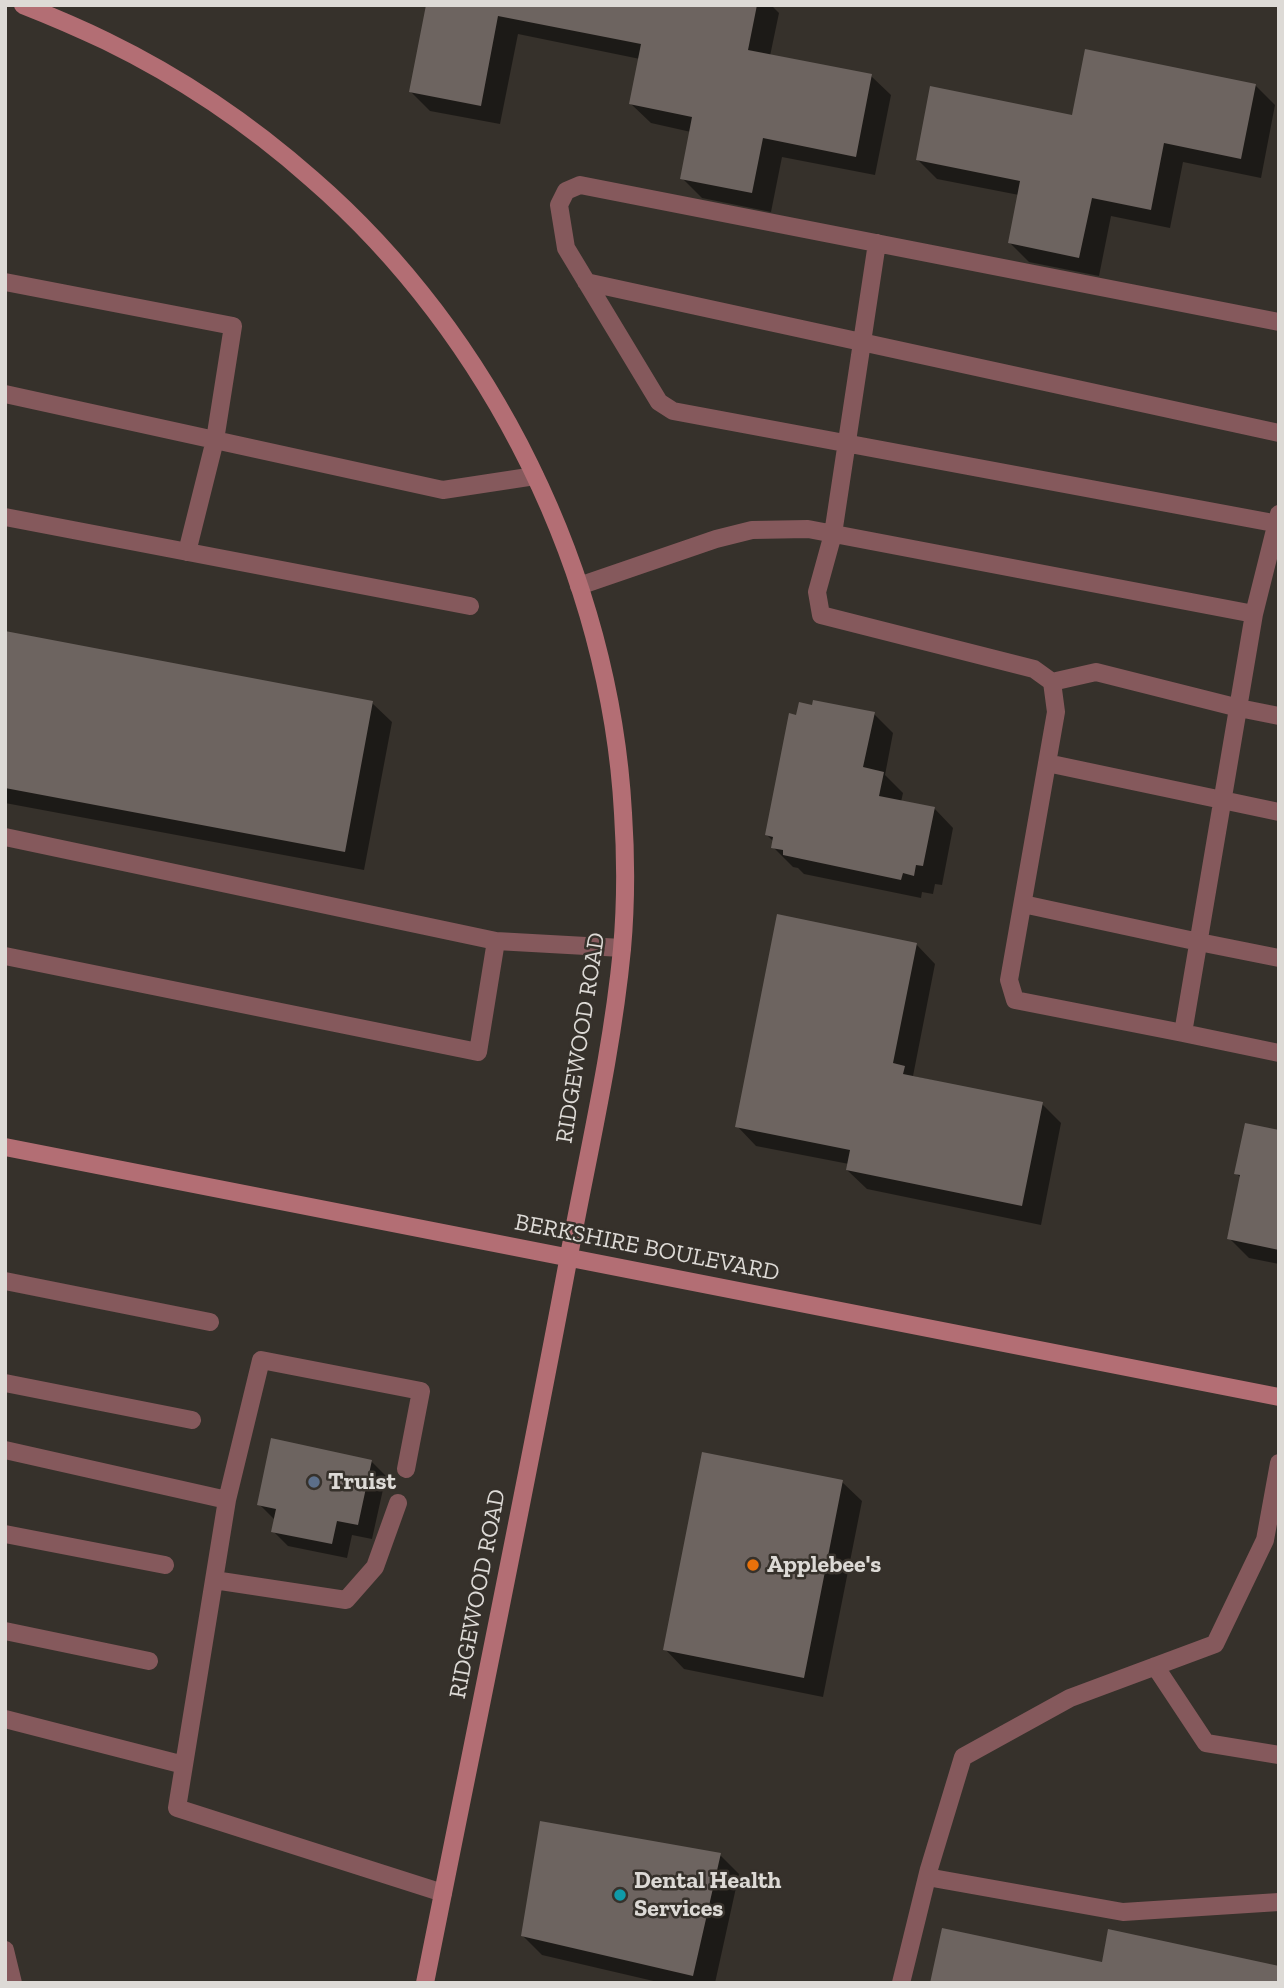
<!DOCTYPE html>
<style>
body{margin:0}
#map{position:relative;width:1284px;height:1988px;overflow:hidden;background:#36312b;font-family:"Zilla Slab",serif}
canvas{display:block}
.frame{position:absolute;inset:0;border:7px solid #dddad6;pointer-events:none}
</style>
<div id="map">
<canvas width="1284" height="1988"></canvas>
<div class="frame"></div>
</div>
<script>
const ctx = document.querySelector('canvas').getContext('2d');
ctx.lineJoin = 'round';
function fill(path, color) { ctx.fillStyle = color; ctx.fill(path, 'evenodd'); }
function stroke(path, color, width, dash) { ctx.strokeStyle = color; ctx.lineWidth = width; ctx.lineCap = dash ? 'butt' : 'round'; ctx.setLineDash(dash || []); ctx.stroke(path); }
function drawText(font, color, halo, rows, align = 'center') {
  ctx.font = font + ' "Zilla Slab",serif'; ctx.lineWidth = 5; ctx.setLineDash([]); ctx.textBaseline = 'middle'; ctx.strokeStyle = halo; ctx.fillStyle = color; for (const [text, x, y, turn = 0] of rows) {
    ctx.save(); ctx.translate(x, y); ctx.rotate((+turn || 0) * Math.PI / 180); ctx.textAlign = isNaN(turn) ? turn : align; if (halo) ctx.strokeText(text, 0, 0); ctx.fillText(text, 0, 0); ctx.restore();
  }
}
fill(new Path2D(`
 M427,5H771L779,13L770,56L871,76L891,95L875,175L782,157L771,212L702,198L682,178L691,132L651,123L631,104L640,59L518,34L500,124L430,111L410,91Z
 M1255,85L1275,105L1261,178L1183,162L1170,228L1111,216L1099,276L1029,262L1010,243L1019,195L937,179L917,159L1073,117Z
 M5,633L372,703L392,722L364,870L5,803Z
 M874,714L893,733L885,775L903,793L901,802L934,808L953,828L942,885L935,884L933,894L922,892L921,898L804,874L798,868L793,867L773,847L774,842L766,834Z
 M916,944L935,964L913,1076L1042,1104L1061,1123L1041,1225L867,1189L847,1170L849,1164L756,1146L737,1126Z
 M1279,1131V1264L1249,1258L1229,1238L1241,1178L1236,1173Z
 M371,1461L386,1476L372,1539L352,1535L347,1558L288,1546L273,1531L274,1519L259,1504Z
 M842,1482L862,1501L823,1697L684,1669L665,1649Z
 M720,1855L739,1874L715,1983H662L542,1955L523,1936Z`), '#0007');
fill(new Path2D(`
 M426,5H757L748,50L872,74L856,157L763,138L752,193L680,179L692,117L629,104L641,44L498,16L481,106L409,92Z
 M1085,49L1256,84L1241,159L1164,143L1151,210L1092,198L1079,258L1008,243L1020,181L916,160L930,86L1072,115Z
 M5,631L373,701L345,852L5,788Z
 M813,700L875,712L863,767L884,772L879,796L935,807L923,866L916,865L914,876L903,873L901,880L783,855V850L771,848L773,837L765,835L789,713L796,715L799,702L812,705Z
 M777,914L917,943L893,1063L905,1066L903,1074L1043,1102L1022,1206L846,1170L850,1150L735,1127Z
 M1245,1123L1279,1130V1250L1227,1239L1240,1175L1234,1174Z
 M271,1438L372,1460L358,1525L337,1521L332,1544L271,1532L276,1509L257,1505Z
 M702,1452L843,1480L804,1678L663,1650Z
 M540,1821L721,1853L693,1976L521,1936Z
 M942,1928L1102,1962L1108,1929L1279,1966V1983H930Z`), '#6d6460');
stroke(new Path2D(`
 M877,243L833,534L817,592L821,615L1034,669L1052,682L1056,712L1009,980L1015,1000L1183,1033
 M5,282L233,326L215,440L187,552
 M586,282L1279,433
 M1279,322L580,185L566,191L559,205L566,248L659,402L673,411L1279,524
 M5,394L443,490L535,476
 M1279,514L1254,614L1183,1033L1279,1053
 M5,517L470,606
 M579,586L716,539L752,530L808,529L1254,614
 M1052,682L1096,672L1239,708L1279,716
 M1047,763L1279,812
 M5,837L496,941
 M1023,904L1199,942L1279,958
 M5,956L478,1052L496,941L622,948
 M5,1281L210,1322
 M5,1383L192,1420
 M5,1450L227,1500
 M406,1469L421,1391L261,1360L227,1500L177,1808L443,1893
 M5,1534L165,1565
 M214,1580L346,1600L375,1567L398,1503
 M5,1631L149,1661
 M1155,1666L1206,1743L1279,1755
 M5,1719L184,1765
 M927,1877L1123,1912L1279,1902
 M5,1950L13,1983
 M901,1983L929,1869L963,1757L1070,1698L1215,1644L1265,1540L1279,1463`), '#85595c', 18);
stroke(new Path2D(`
 M23,5C51,16 79,28 106,41C180,77 251,125 312,179C492,335 610,576 623,813C626,858 626,904 622,949C612,1054 587,1158 568,1261C523,1502 473,1742 425,1983
 M5,1147L1279,1397`), '#b36e74', 18);
for (const [x, y, r, color] of [
 [314,1482,7,"#5c6f8a"],
 [753,1565,7,"#e8710a"],
 [620,1895,7,"#0f9aa8"]
]) { const dot = new Path2D(); dot.arc(x, y, r, 0, 2 * Math.PI); ctx.fillStyle = color; ctx.fill(dot); stroke(dot, '#36312b', 2.5); }
drawText('24px', '#dddad6', '#36312b', [
 ["RIDGEWOOD ROAD",581,1038,-81],
 ["BERKSHIRE BOULEVARD",647,1248,11],
 ["RIDGEWOOD ROAD",478,1594,-79]
]);
drawText('bold 24px', '#dddad6', '#36312b', [
 ["Truist",328,1482],
 ["Applebee's",767,1565],
 ["Dental Health",634,1881],
 ["Services",634,1909]
], 'left');
</script>
